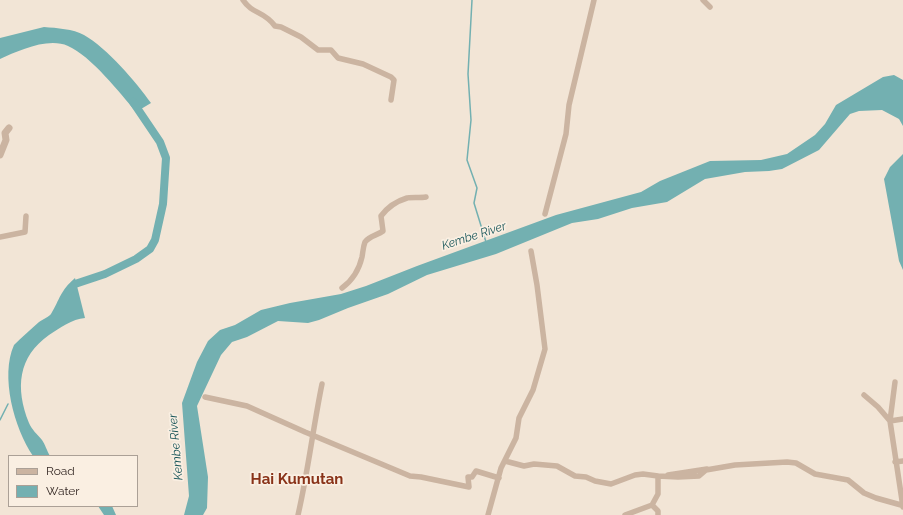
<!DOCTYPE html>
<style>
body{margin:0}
#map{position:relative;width:903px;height:515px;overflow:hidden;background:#f2e5d6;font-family:Raleway,sans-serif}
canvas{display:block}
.legend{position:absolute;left:8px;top:455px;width:130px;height:52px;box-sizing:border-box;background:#faefe2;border:1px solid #aba096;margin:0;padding:5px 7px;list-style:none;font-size:12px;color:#352925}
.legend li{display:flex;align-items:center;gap:8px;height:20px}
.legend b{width:20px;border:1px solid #aba096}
</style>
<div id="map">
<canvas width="903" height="515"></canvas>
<ul class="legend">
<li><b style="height:5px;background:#cbb4a1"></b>Road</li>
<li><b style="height:11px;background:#73b0b1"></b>Water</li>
</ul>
</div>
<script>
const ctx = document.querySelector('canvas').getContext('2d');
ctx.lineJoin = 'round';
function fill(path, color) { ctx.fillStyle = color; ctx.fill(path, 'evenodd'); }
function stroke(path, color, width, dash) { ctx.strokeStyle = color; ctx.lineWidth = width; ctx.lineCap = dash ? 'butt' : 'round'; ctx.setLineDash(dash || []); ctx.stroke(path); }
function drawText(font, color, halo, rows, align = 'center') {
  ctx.font = font + ' Raleway,sans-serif'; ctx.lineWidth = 3.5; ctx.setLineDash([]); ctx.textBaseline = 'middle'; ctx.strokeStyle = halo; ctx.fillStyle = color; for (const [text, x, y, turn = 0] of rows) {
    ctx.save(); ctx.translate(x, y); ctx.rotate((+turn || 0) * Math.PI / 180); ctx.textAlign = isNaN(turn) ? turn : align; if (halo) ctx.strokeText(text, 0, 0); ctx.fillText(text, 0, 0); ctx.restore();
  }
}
fill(new Path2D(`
 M44,27C57,28 73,29 84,35C107,48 136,82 151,103L136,112C120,93 91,56 68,46C48,37 18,51 0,59V38Z
 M894,75L903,80V126L899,119L882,110L859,111L850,114L819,150L782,169L769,171L745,172L705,179L667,202L632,208L598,219L572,223L496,254L427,275L388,294L348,308L319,320L308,323L278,321L247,337L232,342L221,355L197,406L208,477L207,508L203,515H184L189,496L182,403L197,362L208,341L220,330L235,325L261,310L290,303L341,294L366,286L417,266L556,215L641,192L660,181L710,161L761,160L787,154L815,135L825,124L836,105L883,77Z
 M903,154V270L899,261L884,179L890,167Z
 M75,278L85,318C72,319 60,328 49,335C18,357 15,388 29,423C32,430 37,434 42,440C45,444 47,451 50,456H33C14,428 0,376 14,345C22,337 31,329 39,322C43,319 49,317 51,314C60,299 60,291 75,278Z
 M98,506H112L116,515H104Z`), '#73b0b1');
stroke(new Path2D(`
 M472,0L468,74L471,120L467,160L477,188L474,203L486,242
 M0,420L8,404`), '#73b0b1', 1.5);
stroke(new Path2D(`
 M69,291L75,284L105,274L136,259L150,249L155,240L163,204L166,158L160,142L133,102`), '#73b0b1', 8);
stroke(new Path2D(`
 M243,0C253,15 263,10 275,26L281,27L301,37L318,50H331L338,58L363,64L391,77L394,80L391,100
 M703,0L710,7
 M545,214L566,134L569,105L594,0
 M0,237L25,232L26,216
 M342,288C353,280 359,270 362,257C363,252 363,247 365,242C369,236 378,235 383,231L381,216C387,208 397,201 407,198C409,197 421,198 426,197
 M895,382L890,421L903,507
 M864,395L878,407L890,421
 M205,397L247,406L305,432L410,476L421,477L469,487L468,477H472L476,471L499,478
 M890,421L903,419
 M505,461L524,466L534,464L557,466L575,476L586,477L595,481L611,484L635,475L643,474L658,476
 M895,462L903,461
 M668,475L707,469
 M652,505L658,511V515
 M298,515C308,472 313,428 322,384
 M488,515L501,468L516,438L519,418L533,390L545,349L537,285L531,251
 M625,515L652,505L658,494V476L678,477L699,476L706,470L735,465L787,462L796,463L815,474L848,480L864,493L876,498L901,505`), '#cbb4a1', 5.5);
stroke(new Path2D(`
 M0,155L6,140L5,133L9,128`), '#cbb4a1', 7);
drawText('italic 12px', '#185559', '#faefe2', [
 ["Kembe River",474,236,-18],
 ["Kembe River",176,447,-95]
]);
drawText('bold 15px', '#893218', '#faefe2', [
 ["Hai Kumutan",297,479]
]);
</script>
